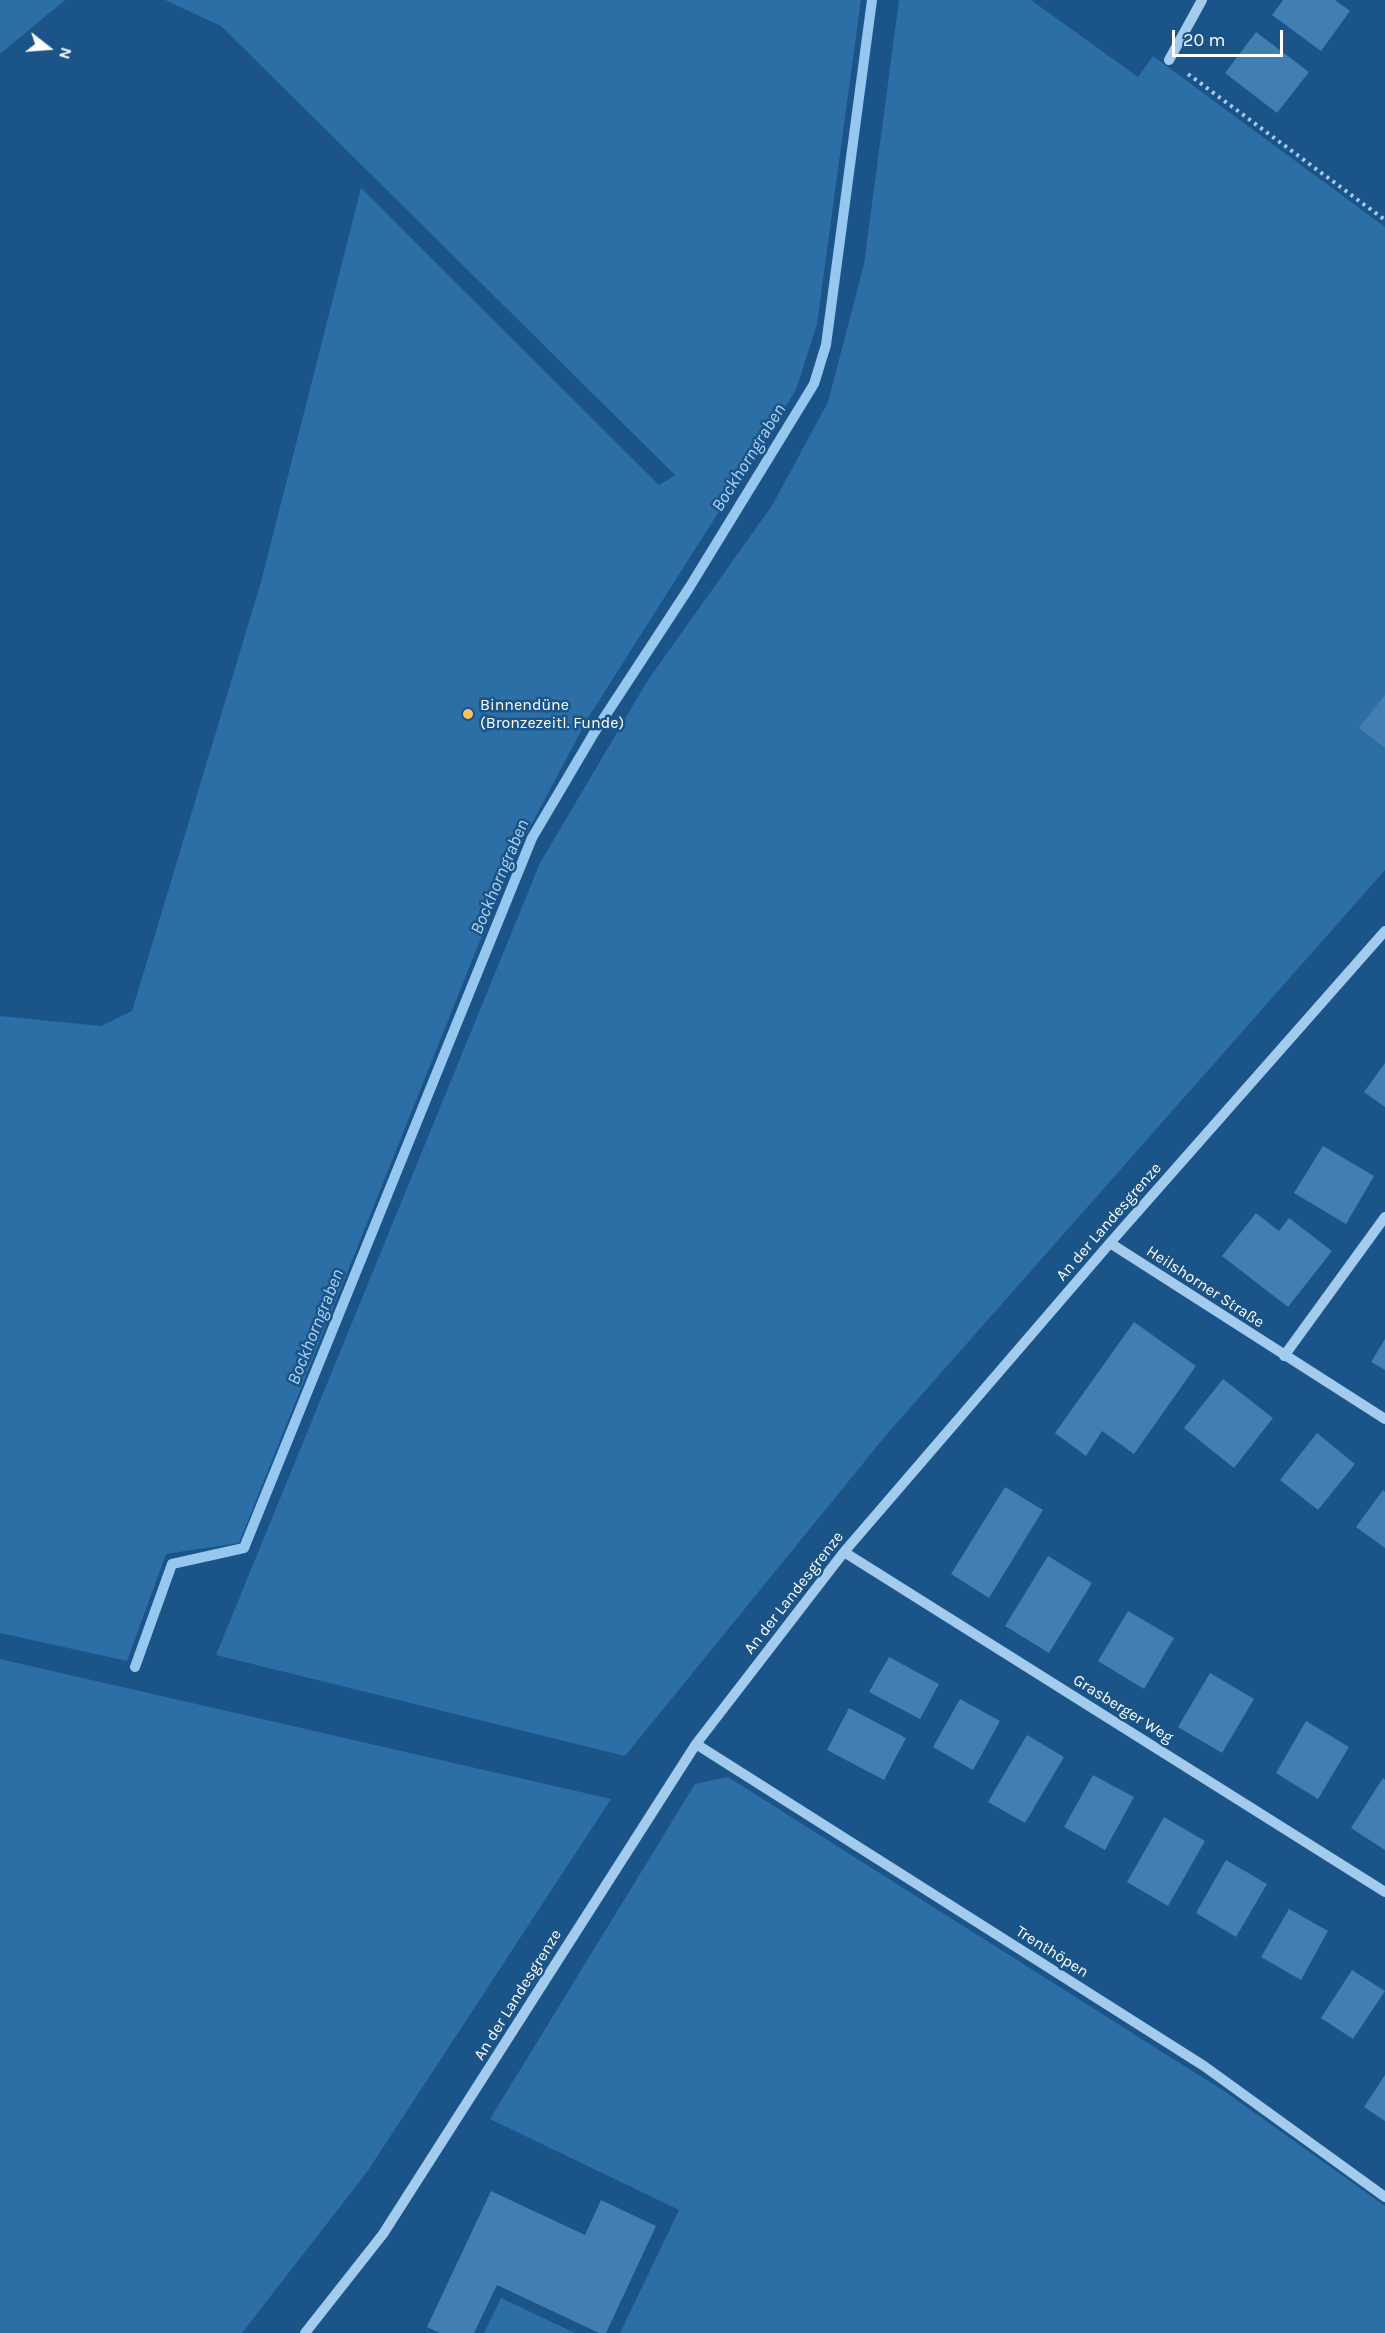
<!DOCTYPE html>
<meta charset="utf-8">
<style>
body{margin:0}
#map{position:relative;width:1385px;height:2333px;overflow:hidden;background:#1a5488;font-family:Karla,sans-serif}
canvas{display:block}
.north{position:absolute;left:18px;top:18px;width:60px;height:60px;-webkit-text-stroke:4px #1a5488;paint-order:stroke;rotate:107deg;font-size:16px;font-weight:700;line-height:24px;text-align:center;color:#fff}
.north::after{content:'';display:block;margin:auto;width:21px;height:27px;background:#fff;clip-path:polygon(50% 0,100% 100%,50% 72%,0 100%)}
.scale{position:absolute;left:1172px;top:30px;width:111px;height:27px;box-sizing:border-box;border:3px solid #fff;border-top:0;padding-left:8px;font-size:18px;line-height:21px;white-space:nowrap;color:#fff;-webkit-text-stroke:4px #1a5488;paint-order:stroke}
</style>
<div id="map">
<canvas width="1385" height="2333"></canvas>
<div class="north">N</div>
<div class="scale">20 m</div>
</div>
<script>
const ctx = document.querySelector('canvas').getContext('2d');
ctx.lineJoin = 'round';
function fill(path, color) { ctx.fillStyle = color; ctx.fill(path, 'evenodd'); }
function stroke(path, color, width, dash) { ctx.strokeStyle = color; ctx.lineWidth = width; ctx.lineCap = dash ? 'butt' : 'round'; ctx.setLineDash(dash || []); ctx.stroke(path); }
function drawText(font, color, halo, rows, align = 'center') {
  ctx.font = font + ' Karla,sans-serif'; ctx.lineWidth = 5; ctx.setLineDash([]); ctx.textBaseline = 'middle'; ctx.strokeStyle = halo; ctx.fillStyle = color; for (const [text, x, y, turn = 0] of rows) {
    ctx.save(); ctx.translate(x, y); ctx.rotate((+turn || 0) * Math.PI / 180); ctx.textAlign = isNaN(turn) ? turn : align; if (halo) ctx.strokeText(text, 0, 0); ctx.fillText(text, 0, 0); ctx.restore();
  }
}
fill(new Path2D(`
 M0,0H65L0,54Z
 M165,0H861L817,324L796,390L588,718L511,863L239,1543L166,1554L127,1661L0,1633V1016L101,1026L132,1011L261,582L361,188L659,485L675,475L221,26Z
 M899,0H1031L1138,77L1153,56L1385,227V870L887,1434L625,1756L216,1655L540,863L648,680L773,504L828,402L864,264Z
 M0,1659L611,1799L367,2172L242,2333H0Z
 M728,1777L1227,2093L1385,2206V2333H620L679,2210L490,2119L695,1784Z
 M501,2298L575,2333H484Z`), '#2c6ea6');
stroke(new Path2D(`
 M135,1667L172,1564L244,1548L532,838L594,733L689,588L814,384L826,345L872,0`), '#95c7ef', 10);
fill(new Path2D(`
 M1283,0H1335L1350,11L1321,51L1272,15Z
 M1256,32L1309,72L1277,113L1225,73Z
 M1385,695V748L1359,728Z
 M1385,1063V1107L1364,1092Z
 M1323,1146L1374,1176L1346,1224L1294,1193Z
 M1256,1213L1279,1231L1289,1218L1332,1251L1288,1307L1222,1256Z
 M1134,1322L1196,1366L1134,1454L1102,1431L1086,1456L1055,1433Z
 M1385,1339V1370L1371,1362Z
 M1223,1379L1273,1418L1234,1468L1184,1428Z
 M1317,1433L1355,1464L1318,1510L1280,1480Z
 M1005,1487L1043,1510L989,1598L951,1574Z
 M1383,1490L1385,1492V1548L1356,1527Z
 M1048,1556L1092,1583L1049,1653L1005,1626Z
 M1128,1611L1174,1638L1144,1689L1098,1661Z
 M889,1657L939,1684L920,1719L869,1692Z
 M1210,1673L1254,1699L1222,1753L1178,1727Z
 M960,1699L1000,1721L973,1770L933,1747Z
 M849,1708L906,1738L884,1780L827,1750Z
 M1306,1721L1349,1747L1318,1799L1276,1773Z
 M1027,1735L1064,1757L1025,1823L988,1802Z
 M1093,1775L1134,1797L1105,1850L1064,1827Z
 M1383,1778L1385,1780V1850L1351,1828Z
 M1164,1817L1205,1841L1168,1906L1127,1882Z
 M1226,1860L1267,1884L1236,1937L1196,1913Z
 M1289,1909L1328,1931L1301,1980L1261,1957Z
 M1352,1970L1385,1991L1353,2039L1321,2018Z
 M1385,2075V2121L1364,2107Z
 M491,2191L585,2235L601,2200L656,2226L606,2333H599L497,2285L474,2333H440L427,2327Z`), '#427eb1');
stroke(new Path2D(`
 M1188,74L1385,220`), '#a2cbed', 4, [3, 4.5]);
stroke(new Path2D(`
 M1169,60L1202,0
 M1110,1243L1385,1419
 M1284,1356L1385,1217
 M844,1552L1385,1892
 M696,1744L1204,2066L1385,2197
 M305,2333L383,2234L696,1744L844,1552L1110,1243L1385,931`), '#a2cbed', 10);
for (const [x, y, r, color] of [
 [468,714,6,"#ffc25e"]
]) { const dot = new Path2D(); dot.arc(x, y, r, 0, 2 * Math.PI); ctx.fillStyle = color; ctx.fill(dot); stroke(dot, '#1a5488', 2); }
drawText('16px', '#fff', '#1a5488', [
 ["Binnendüne",480,705],
 ["(Bronzezeitl. Funde)",480,723]
], 'left');
drawText('16px', '#fff', '#1a5488', [
 ["An der Landesgrenze",1109,1222,-49],
 ["Heilshorner Straße",1205,1287,33],
 ["An der Landesgrenze",794,1593,-52],
 ["Grasberger Weg",1123,1709,32],
 ["Trenthöpen",1052,1952,32],
 ["An der Landesgrenze",518,1995,-58]
]);
drawText('italic 18px', '#aed4f4', '#1a5488', [
 ["Bockhorngraben",749,458,-58],
 ["Bockhorngraben",500,877,-67],
 ["Bockhorngraben",316,1327,-68]
]);
</script>
